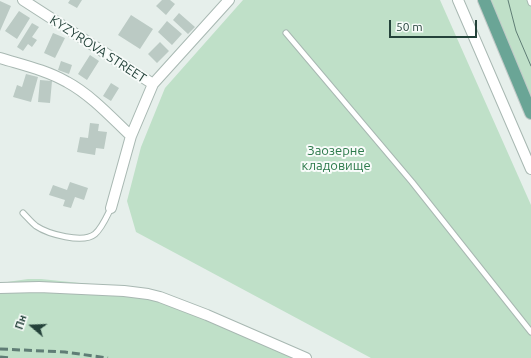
<!DOCTYPE html>
<meta charset="utf-8">
<style>
body{margin:0}
#map{position:relative;width:531px;height:358px;overflow:hidden;background:#e6efeb;font-family:Ubuntu,sans-serif}
canvas{display:block}
.north{position:absolute;left:12px;top:306px;width:40px;height:40px;-webkit-text-stroke:3px #f7fbf9;paint-order:stroke;rotate:289deg;font-size:11px;font-weight:700;line-height:16px;text-align:center;color:#24423a}
.north::after{content:'';display:block;margin:auto;width:14px;height:18px;background:#24423a;clip-path:polygon(50% 0,100% 100%,50% 72%,0 100%)}
.scale{position:absolute;left:389px;top:20px;width:88px;height:18px;box-sizing:border-box;border:2px solid #24423a;border-top:0;padding-left:5px;font-size:12px;line-height:14px;white-space:nowrap;color:#24423a;-webkit-text-stroke:3px #f7fbf9;paint-order:stroke}
</style>
<div id="map">
<canvas width="531" height="358"></canvas>
<div class="north">Пн</div>
<div class="scale">50 m</div>
</div>
<script>
const ctx = document.querySelector('canvas').getContext('2d');
ctx.lineJoin = 'round';
function fill(path, color) { ctx.fillStyle = color; ctx.fill(path, 'evenodd'); }
function stroke(path, color, width, dash) { ctx.strokeStyle = color; ctx.lineWidth = width; ctx.lineCap = dash ? 'butt' : 'round'; ctx.setLineDash(dash || []); ctx.stroke(path); }
function drawText(font, color, halo, rows, align = 'center') {
  ctx.font = font + ' Ubuntu,sans-serif'; ctx.lineWidth = 4; ctx.setLineDash([]); ctx.textBaseline = 'middle'; ctx.strokeStyle = halo; ctx.fillStyle = color; for (const [text, x, y, turn = 0] of rows) {
    ctx.save(); ctx.translate(x, y); ctx.rotate((+turn || 0) * Math.PI / 180); ctx.textAlign = isNaN(turn) ? turn : align; if (halo) ctx.strokeText(text, 0, 0); ctx.fillText(text, 0, 0); ctx.restore();
  }
}
fill(new Path2D(`
 M243,0H440L531,205V358H371L136,232L127,201L141,147L165,88Z
 M484,0H530L531,3V111Z
 M28,279H41L138,289L307,358H0V283Z`), '#bfe0c8');
fill(new Path2D(`
 M70,0H82L77,8L68,3Z
 M162,0H170L175,4L166,15L156,6Z
 M0,1L11,6L0,31Z
 M19,11L30,18L17,39L5,31Z
 M179,13L195,27L188,34L173,20Z
 M131,15L153,29L140,49L118,35Z
 M167,21L182,34L172,45L158,32Z
 M32,23L39,27L32,37L37,40L32,47L28,44L23,51L17,47Z
 M53,33L65,38L55,58L44,53Z
 M160,42L169,51L157,63L148,54Z
 M90,55L99,61L87,80L78,74Z
 M61,61L72,65L69,74L58,70Z
 M26,74L38,77L31,102L13,97L17,85L22,87Z
 M40,80L52,81L50,103L38,102Z
 M111,83L119,88L111,101L103,96Z
 M90,123L99,124L98,131L107,132L104,149L96,148L95,155L77,152L80,137L88,138Z
 M70,182L88,188L84,200L75,197L71,208L63,206L65,200L49,195L53,185L67,190Z`), '#bbcac4');
const service = new Path2D(`
 M530,0L531,3
 M286,33L412,182L531,332
 M23,213C27,217 31,222 36,226C48,234 83,244 95,234C102,228 107,216 111,208`);
const minor = new Path2D(`
 M23,0L153,84
 M458,0L531,169
 M0,58C23,65 46,70 67,82C91,95 111,117 131,136
 M111,208L131,136L153,84L229,0
 M0,288L39,287L124,291L148,294L160,297L207,315L306,358`);
const primary = new Path2D(`
 M484,0L531,113`);
stroke(service, '#a8b8b2', 7);
stroke(minor, '#a8b8b2', 12);
stroke(primary, '#c2cac8', 14);
stroke(service, '#fff', 5);
stroke(minor, '#fff', 10);
stroke(primary, '#6aa596', 12);
stroke(new Path2D(`
 M508,0L516,31L531,66`), '#5f7d75', 1);
stroke(new Path2D(`
 M0,349L65,352L108,358
 M0,357L10,358`), '#5f7d75', 3, [8, 4]);
drawText('13px', '#24423a', '#f7fbf9', [
 ["KYZYROVA STREET",98,49,33]
]);
drawText('13px', '#2d7a4b', '#f7fbf9', [
 ["Заозерне",336,151],
 ["кладовище",336,166]
]);
</script>
